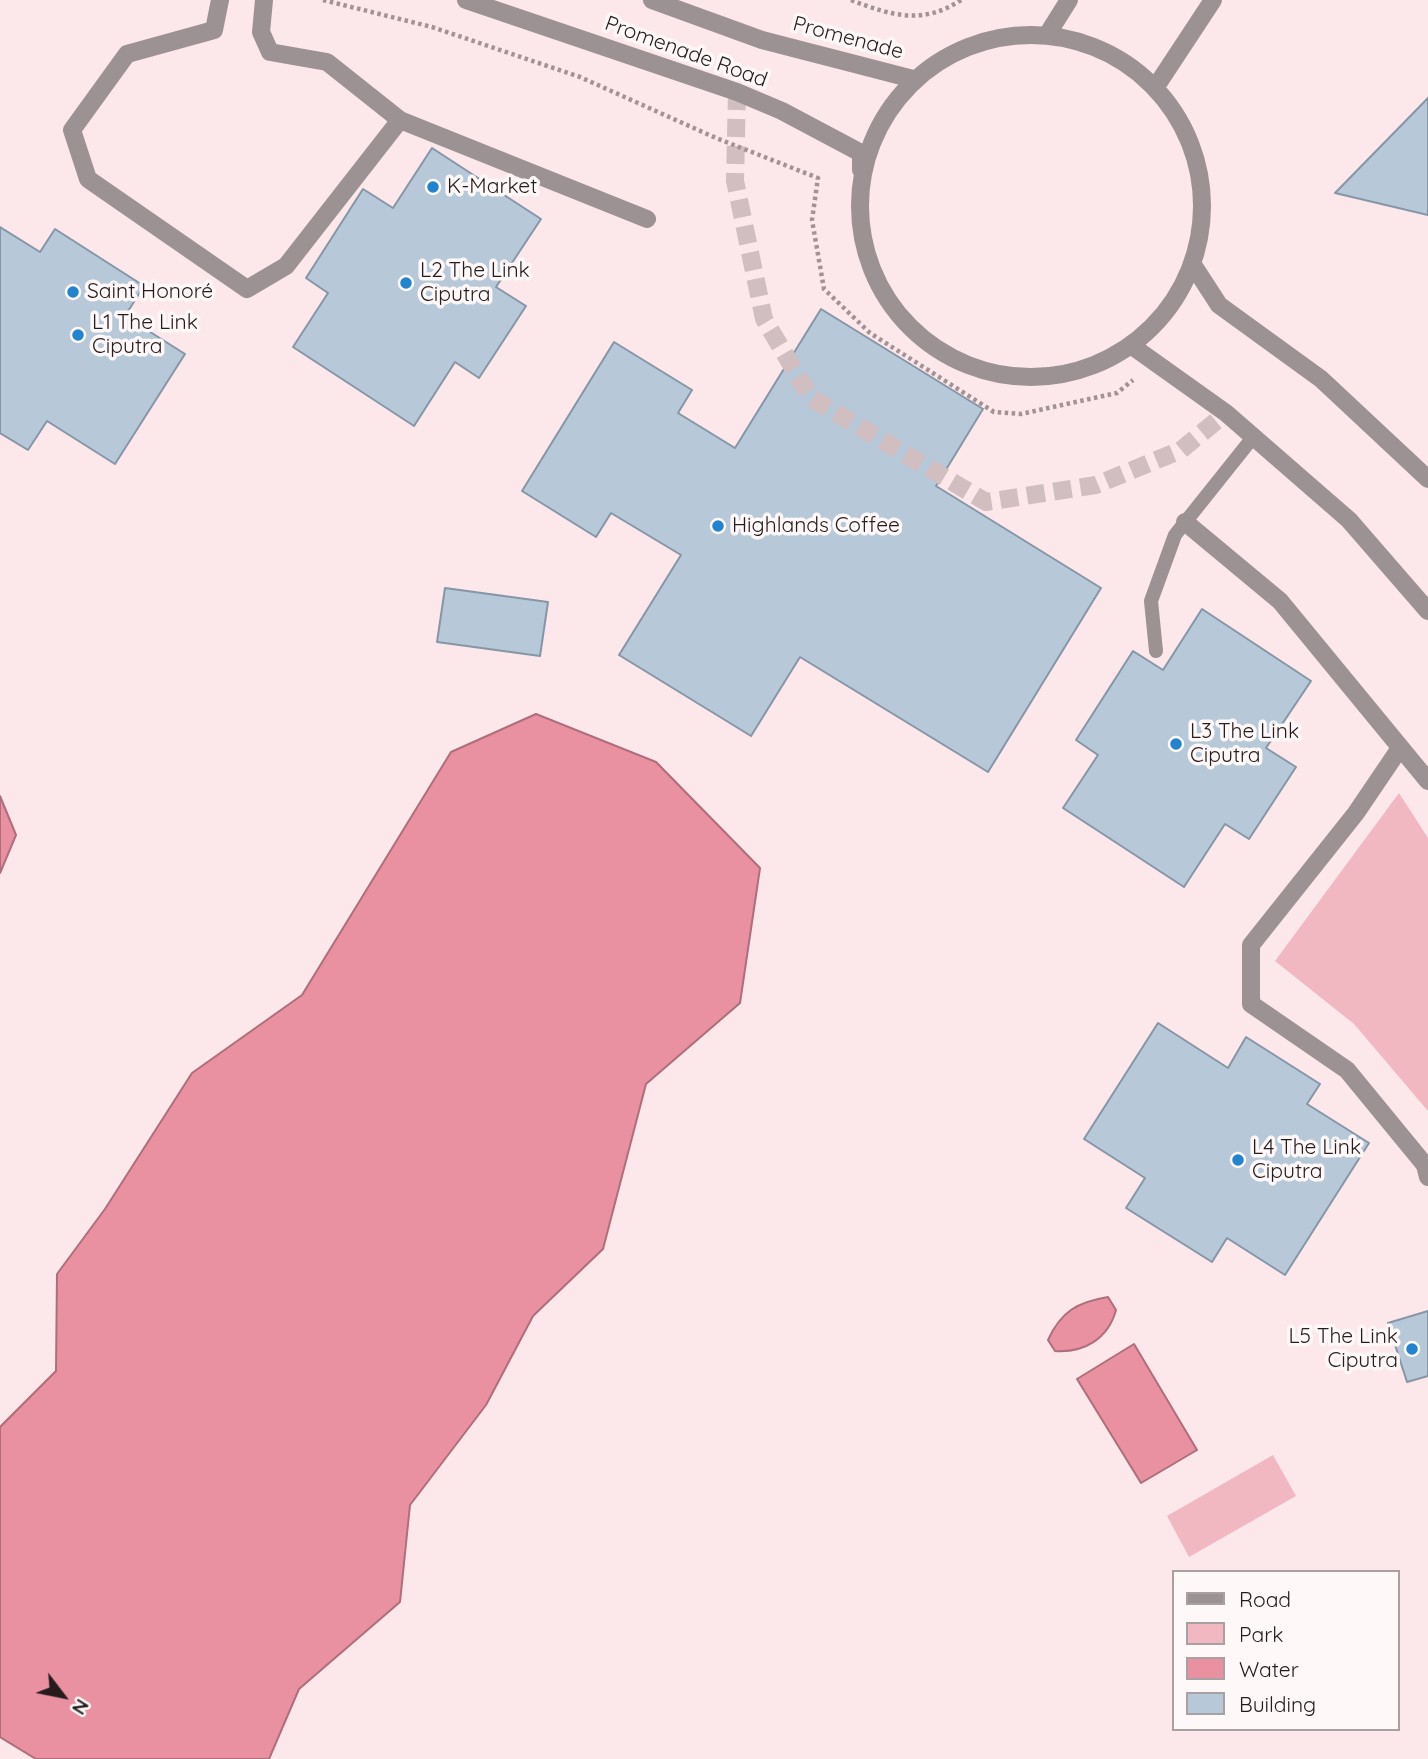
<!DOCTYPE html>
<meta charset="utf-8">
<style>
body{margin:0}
#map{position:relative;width:1428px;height:1759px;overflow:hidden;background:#fce7ea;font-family:Quicksand,sans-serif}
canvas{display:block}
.legend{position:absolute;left:1172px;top:1570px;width:228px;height:161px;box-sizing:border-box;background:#fef8f9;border:2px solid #a8a0a1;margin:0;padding:9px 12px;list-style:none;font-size:21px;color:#261c1e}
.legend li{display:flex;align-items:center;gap:14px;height:35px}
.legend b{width:35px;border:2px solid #a8a0a1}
.north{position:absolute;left:28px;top:1661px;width:70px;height:70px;-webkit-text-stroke:5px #fef8f9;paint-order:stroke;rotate:122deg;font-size:19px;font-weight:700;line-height:28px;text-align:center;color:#261c1e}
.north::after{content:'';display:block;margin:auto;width:24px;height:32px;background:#261c1e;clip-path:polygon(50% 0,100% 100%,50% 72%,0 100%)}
</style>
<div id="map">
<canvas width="1428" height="1759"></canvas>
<ul class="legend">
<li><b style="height:9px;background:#9c9193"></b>Road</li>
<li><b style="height:19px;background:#f2b8c2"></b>Park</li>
<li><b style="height:19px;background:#e991a1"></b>Water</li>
<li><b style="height:19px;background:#b7c8d8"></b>Building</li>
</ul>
<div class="north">N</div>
</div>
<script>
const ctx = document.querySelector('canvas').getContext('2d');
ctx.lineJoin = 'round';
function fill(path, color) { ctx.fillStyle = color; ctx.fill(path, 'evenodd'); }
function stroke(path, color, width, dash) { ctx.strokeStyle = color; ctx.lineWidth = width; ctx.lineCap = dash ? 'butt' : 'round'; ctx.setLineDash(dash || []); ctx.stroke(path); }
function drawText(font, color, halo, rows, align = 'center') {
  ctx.font = font + ' Quicksand,sans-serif'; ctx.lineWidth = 7; ctx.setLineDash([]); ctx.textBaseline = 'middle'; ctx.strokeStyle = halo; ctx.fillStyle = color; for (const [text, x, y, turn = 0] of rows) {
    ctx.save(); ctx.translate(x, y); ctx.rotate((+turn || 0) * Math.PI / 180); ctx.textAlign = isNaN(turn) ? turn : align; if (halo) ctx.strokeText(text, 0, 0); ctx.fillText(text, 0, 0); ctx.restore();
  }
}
fill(new Path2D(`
 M1399,793L1428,838V1111L1354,1024L1275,961Z
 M1273,1455L1296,1496L1189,1557L1167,1516Z`), '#f2b8c2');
const water = new Path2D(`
 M536,714L656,762L760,868L740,1003L646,1084L603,1249L533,1316L486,1405L410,1505L400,1602L299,1689L269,1759H36L0,1737V1427L56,1371L57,1274L105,1209L192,1073L302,995L451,752Z
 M0,796L16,835L0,873Z
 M1108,1297L1116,1310C1108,1339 1084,1353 1055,1351L1048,1340C1061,1311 1078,1302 1108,1297Z
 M1134,1344L1197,1450L1141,1483L1077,1379Z`);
fill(water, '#e991a1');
stroke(water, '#ae6e7a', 2);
const building = new Path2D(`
 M1428,98V215L1335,193Z
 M432,148L541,219L496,287L526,306L479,378L455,362L414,426L293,347L328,293L306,278L363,189L393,208Z
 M0,227L40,252L55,229L144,286L125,316L185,354L115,464L47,421L28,450L0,433Z
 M821,309L983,409L936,486L1101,588L988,772L800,657L751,736L619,655L681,555L611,513L596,537L522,491L614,342L692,390L678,413L735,448Z
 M445,588L548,602L540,656L437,642Z
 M1202,609L1311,681L1266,748L1296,767L1249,839L1225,824L1184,887L1063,808L1098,755L1076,740L1133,651L1163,670Z
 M1158,1023L1228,1068L1246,1037L1320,1084L1307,1104L1369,1143L1285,1275L1227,1238L1212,1262L1126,1208L1145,1178L1084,1139Z
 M1428,1311V1376L1407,1382L1388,1323Z`);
fill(building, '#b7c8d8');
stroke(building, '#8696a6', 2);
stroke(new Path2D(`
 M737,92L735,181L764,319L811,398L986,502L1096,485L1181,450L1226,413`), '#d1bec1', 18, [18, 9]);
stroke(new Path2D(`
 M323,0L432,27L580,77L716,138L818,178L812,220L824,289L870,333L994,412L1021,414L1117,393L1133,380
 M851,0C892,16 923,25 961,0`), '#a29294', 4.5, [3.5, 3.5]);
stroke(new Path2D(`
 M1156,651L1151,601L1175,535L1254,436`), '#9c9193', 14);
stroke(new Path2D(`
 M220,0L214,30L127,54L72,130L88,179L247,289L286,266L400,120L327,62L270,52L261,32L264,0
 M400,120L647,219
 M1185,522L1280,601L1428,781
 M1400,748L1356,813L1251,945V1004L1347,1070L1425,1165L1428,1177`), '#9c9193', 18);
stroke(new Path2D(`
 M466,0L737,92L782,111L861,153V170
 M652,0L762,40L913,79
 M860 206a171 171 0 1 1 342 0a171 171 0 1 1-342 0Z
 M1047,35L1069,0
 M1155,88L1213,0
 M1195,268L1219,305L1321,379L1428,479
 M1132,346L1226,413L1349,520L1428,611`), '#9c9193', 18);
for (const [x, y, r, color] of [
 [433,187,7,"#2283cf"],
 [406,283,7,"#2283cf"],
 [73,292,7,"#2283cf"],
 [78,335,7,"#2283cf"],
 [718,526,7,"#2283cf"],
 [1176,744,7,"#2283cf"],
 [1238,1160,7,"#2283cf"],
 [1412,1349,7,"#2283cf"]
]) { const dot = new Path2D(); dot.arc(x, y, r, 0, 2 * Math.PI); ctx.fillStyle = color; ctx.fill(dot); stroke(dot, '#fef8f9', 2.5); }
drawText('21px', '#261c1e', '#fef8f9', [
 ["Promenade",848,38,15],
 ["Promenade Road",686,52,20]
]);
drawText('21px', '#261c1e', '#fef8f9', [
 ["K-Market",447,187],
 ["L2 The Link",420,271],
 ["Ciputra",420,295],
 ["Saint Honoré",87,292],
 ["L1 The Link",92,323],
 ["Ciputra",92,347],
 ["Highlands Coffee",732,526],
 ["L3 The Link",1190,732],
 ["Ciputra",1190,756],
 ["L4 The Link",1252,1148],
 ["Ciputra",1252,1172],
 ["L5 The Link",1398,1337,"right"],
 ["Ciputra",1398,1361,"right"]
], 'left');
</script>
